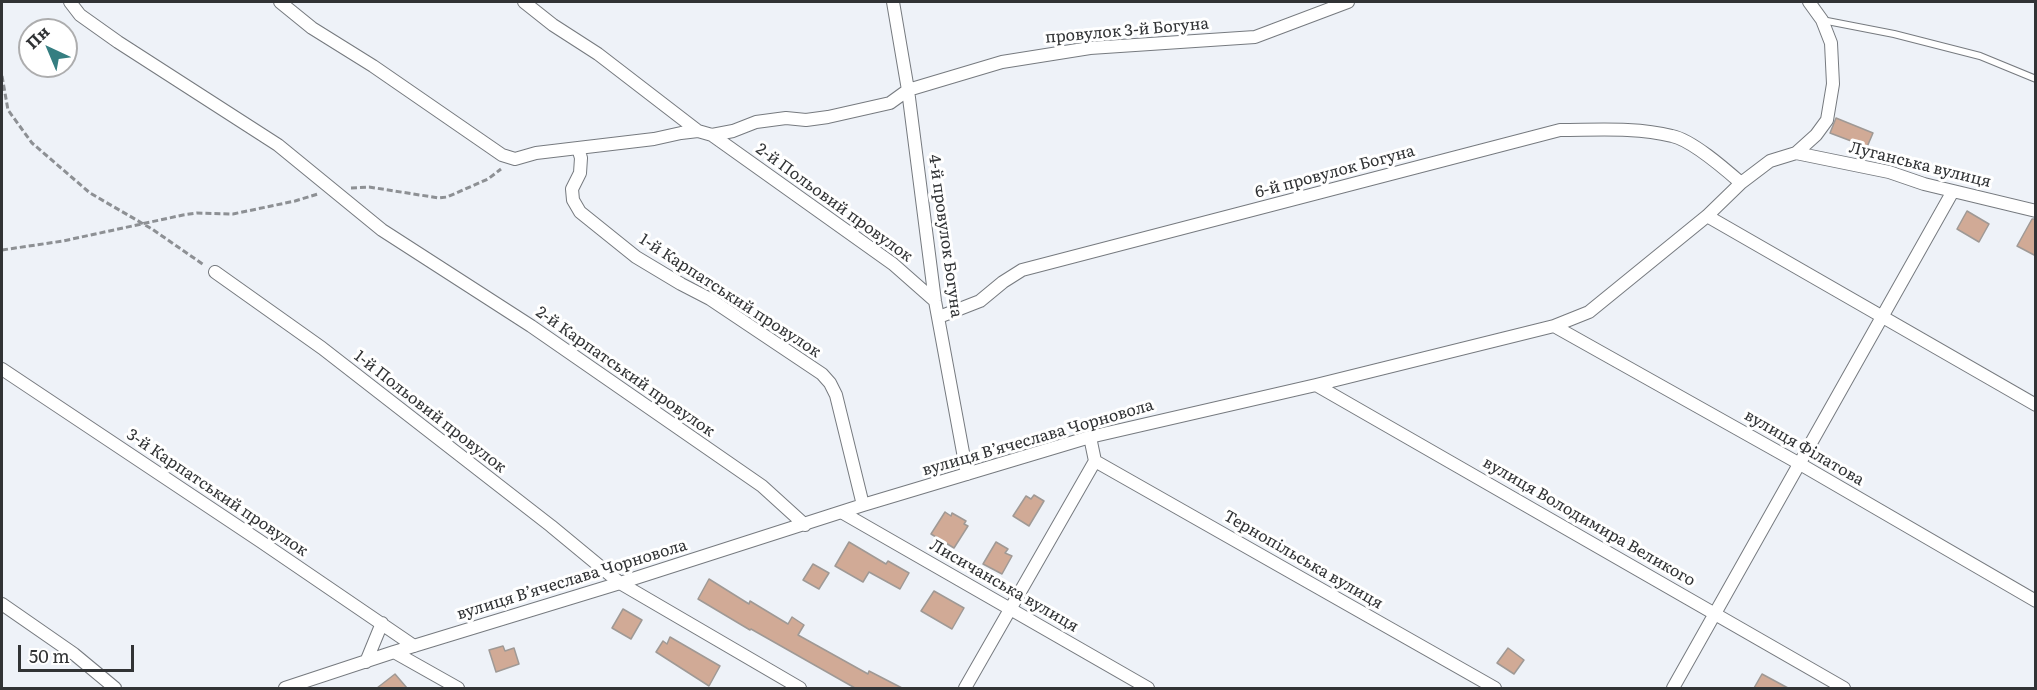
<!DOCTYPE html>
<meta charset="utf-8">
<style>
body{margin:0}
#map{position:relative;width:2037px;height:690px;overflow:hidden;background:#eef2f8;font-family:Literata,serif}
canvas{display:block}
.frame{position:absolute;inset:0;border:3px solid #313335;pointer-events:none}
.north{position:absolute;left:18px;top:18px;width:60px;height:60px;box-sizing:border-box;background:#fff;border:2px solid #adadae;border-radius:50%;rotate:316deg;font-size:16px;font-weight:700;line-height:24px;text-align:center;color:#313335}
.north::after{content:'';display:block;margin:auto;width:21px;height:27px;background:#357e81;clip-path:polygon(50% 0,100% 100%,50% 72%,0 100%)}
.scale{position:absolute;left:18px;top:645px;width:116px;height:27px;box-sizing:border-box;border:3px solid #313335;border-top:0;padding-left:8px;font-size:18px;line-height:21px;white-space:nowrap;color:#313335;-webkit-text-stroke:4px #fff;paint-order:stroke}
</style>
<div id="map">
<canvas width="2037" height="690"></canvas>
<div class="frame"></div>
<div class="north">Пн</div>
<div class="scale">50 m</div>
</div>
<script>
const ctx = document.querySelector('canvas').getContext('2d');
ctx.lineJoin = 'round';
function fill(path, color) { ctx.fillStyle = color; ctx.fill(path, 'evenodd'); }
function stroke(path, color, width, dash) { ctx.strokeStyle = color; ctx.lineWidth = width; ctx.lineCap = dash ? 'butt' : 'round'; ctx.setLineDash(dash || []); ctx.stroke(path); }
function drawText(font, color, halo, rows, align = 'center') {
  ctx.font = font + ' Literata,serif'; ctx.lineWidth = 6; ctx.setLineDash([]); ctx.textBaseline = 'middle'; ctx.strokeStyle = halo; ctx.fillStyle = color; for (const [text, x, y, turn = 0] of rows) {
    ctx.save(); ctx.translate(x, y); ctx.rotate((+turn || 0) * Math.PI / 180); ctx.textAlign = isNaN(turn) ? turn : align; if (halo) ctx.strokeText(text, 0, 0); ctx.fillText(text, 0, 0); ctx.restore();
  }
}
const building = new Path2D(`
 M1836,118L1873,133L1867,147L1830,133Z
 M1967,211L1989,224L1979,242L1957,229Z
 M2032,219H2036V256L2017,246Z
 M1034,495L1044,501L1029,526L1013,516L1026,496L1031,499Z
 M945,512L951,516L952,513L966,521L964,524L968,526L954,548L931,534Z
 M849,542L886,564L888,561L909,573L900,589L869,572L863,582L835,566Z
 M996,542L1008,549L1005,553L1012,556L1002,574L983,564Z
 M813,564L829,573L819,589L803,580Z
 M709,579L749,604L750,601L788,624L792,617L804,625L798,635L868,674L869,671L902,688H855L751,629L750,630L698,599Z
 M934,591L964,608L952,629L921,611Z
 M623,609L642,620L631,639L612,628Z
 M670,637L720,666L709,686L656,652L663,641L667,644Z
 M503,646L505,651L514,648L519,664L496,672L489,650Z
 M1508,648L1524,660L1514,674L1497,663Z
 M395,674L407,688H377Z
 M1762,674L1788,688H1754Z`);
fill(building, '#d1aa96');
stroke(building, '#9f9995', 1.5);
const lane = new Path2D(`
 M1822,20L1894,34L1980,56L2036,79`);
const street = new Path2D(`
 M70,2L80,15L118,42L278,145L382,230L531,326L762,486L805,525
 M280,2L312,28L373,66L502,155L515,159L536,153L578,148L581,158L580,173L572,189L573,200L580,212L636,257L681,284L710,299L822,374L830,383L836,395L863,505
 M524,2L553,25L598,54L698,131
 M893,2L908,90L935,301L967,474
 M712,135L893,264L935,301
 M578,148L654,139L681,133L698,131L712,135L733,131L756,122L786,118L806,120L828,117L890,103L908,90L1002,62L1090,48L1255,37L1348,2
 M1796,153L1889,172L1924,184L2036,211
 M1707,216L2036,405
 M215,272L322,348L551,526L620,583L800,688
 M939,317L980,301L1003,282L1022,270L1560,130C1597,130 1636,127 1672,136C1692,140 1725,169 1741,183
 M1554,326L1800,464L2036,601
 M2,369L260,541L414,646
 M1316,385L1844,688
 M1095,461L1495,688
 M843,513L1148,688
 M2,604L74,654L115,688
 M394,652L458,688
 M366,662L382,623
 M285,688L394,652L620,583L863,505L1090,437L1316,385L1554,326L1589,312L1707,216L1741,183L1770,161L1796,153L1816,135L1827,120L1833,84L1831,43L1822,20L1809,2
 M965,688L1095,461L1090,437
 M1673,688L1953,191`);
stroke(lane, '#767a7f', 8);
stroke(street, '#767a7f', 14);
stroke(new Path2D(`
 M2,76L8,110L32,143L90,193L152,229L204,265
 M351,188L369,187L439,198L447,197L488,179L501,169
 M2,250L63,241L183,215L197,213L233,214L295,201L318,194`), '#8d9094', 3, [6, 3]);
stroke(lane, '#fff', 6);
stroke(street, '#fff', 12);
drawText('16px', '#313335', '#fff', [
 ["провулок 3-й Богуна",1127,31,-5],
 ["Луганська вулиця",1920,165,14],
 ["6-й провулок Богуна",1335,172,-15],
 ["2-й Польовий провулок",834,203,36],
 ["4-й провулок Богуна",945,236,82],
 ["1-й Карпатський провулок",730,296,33],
 ["2-й Карпатський провулок",625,372,35],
 ["1-й Польовий провулок",430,412,38],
 ["вулиця Вʼячеслава Чорновола",1038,438,-16],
 ["вулиця Філатова",1804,448,30],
 ["3-й Карпатський провулок",217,493,34],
 ["вулиця Володимира Великого",1589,522,30],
 ["Тернопільська вулиця",1303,560,30],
 ["вулиця Вʼячеслава Чорновола",572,580,-17],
 ["Лисичанська вулиця",1004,586,30]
]);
</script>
